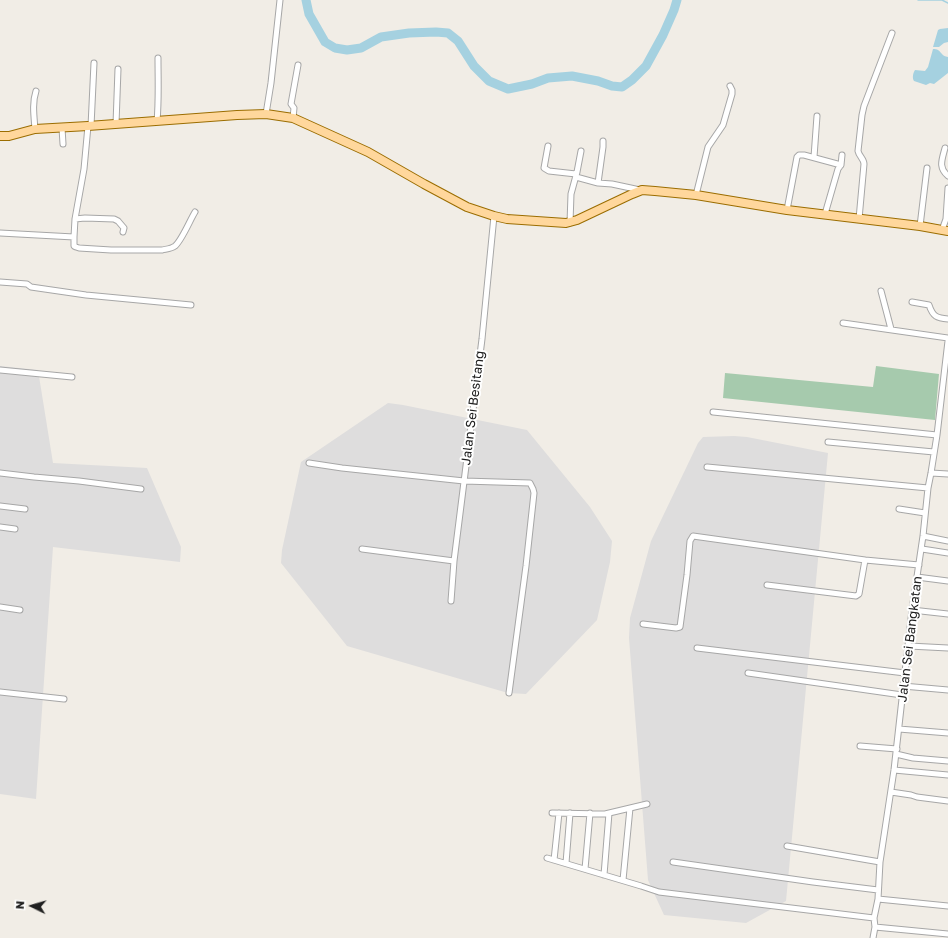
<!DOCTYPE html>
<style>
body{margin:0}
#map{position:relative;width:948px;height:938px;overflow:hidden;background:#f1ede6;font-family:"Golos Text",sans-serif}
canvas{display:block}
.north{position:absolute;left:12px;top:886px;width:40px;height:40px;-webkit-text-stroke:3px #fff;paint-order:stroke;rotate:275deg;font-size:11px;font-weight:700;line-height:16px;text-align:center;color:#202020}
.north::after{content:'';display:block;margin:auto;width:14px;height:18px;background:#202020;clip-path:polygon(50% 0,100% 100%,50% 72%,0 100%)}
</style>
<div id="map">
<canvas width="948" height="938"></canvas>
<div class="north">N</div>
</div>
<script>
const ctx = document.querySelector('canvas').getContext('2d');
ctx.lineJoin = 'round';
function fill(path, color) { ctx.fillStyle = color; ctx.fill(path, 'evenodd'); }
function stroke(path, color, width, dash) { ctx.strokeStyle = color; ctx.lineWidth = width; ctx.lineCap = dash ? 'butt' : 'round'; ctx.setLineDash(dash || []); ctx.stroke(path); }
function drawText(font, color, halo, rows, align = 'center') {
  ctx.font = font + ' "Golos Text",sans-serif'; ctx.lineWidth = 4; ctx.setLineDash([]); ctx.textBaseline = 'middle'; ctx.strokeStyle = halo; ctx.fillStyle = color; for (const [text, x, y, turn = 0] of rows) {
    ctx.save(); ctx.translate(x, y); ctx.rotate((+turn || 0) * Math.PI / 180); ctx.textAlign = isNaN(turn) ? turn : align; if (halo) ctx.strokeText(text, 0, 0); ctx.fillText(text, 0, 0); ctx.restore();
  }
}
fill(new Path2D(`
 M0,366L38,370L53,463L147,468L181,547L180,562L53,547L36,799L0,794Z
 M388,403L403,405L527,430L590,507L612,541L610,562L597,620L526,694L508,693L347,646L281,563L282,550L301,462Z
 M734,436L747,437L828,453L786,901L746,923L664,915L648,880L629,638L630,618L651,541L698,443L703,437Z`), '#dedddd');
fill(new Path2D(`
 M876,366L939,374L935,420L723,398L725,373L873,387Z`), '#a6caad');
fill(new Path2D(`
 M948,28V42L944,43L939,47H933L938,30L940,29Z
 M933,49C935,49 937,49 938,50C942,53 942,56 948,57V73L934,84L930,83L926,85L914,81C912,78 913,73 915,70L925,71L928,67Z`), '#a5d1e0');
stroke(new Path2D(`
 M918,0H942L948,3`), '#a5d1e0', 1.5);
stroke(new Path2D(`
 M306,0L309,14L325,42L335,48L347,50L361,48L381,37L409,33L436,32L448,33L458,41L474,66L489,81L508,89L532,84L548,78L572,76L598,81L612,86L622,87L632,80L646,66L663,35L674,10L677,0`), '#a5d1e0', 9);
const minor = new Path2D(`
 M266,114L271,83L280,0
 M293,118L294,108L291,104L298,65
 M157,121C159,100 158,79 158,58
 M116,124L118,69
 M88,126L84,169L75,219L74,237V246L76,247L79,248L111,250H162C166,249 171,249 175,246C182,240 190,220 195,212
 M91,126L94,63
 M62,128L63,144
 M35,129C34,116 32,103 36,91
 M603,141V147L598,183L612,184L640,190
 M548,146L544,168L549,171L576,174
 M945,148C942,160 938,167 948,176
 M814,157L817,116
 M576,177L598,183
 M696,195L708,147L723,125L732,94V90L730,86
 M787,210L797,157L799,155H804L841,165
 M825,214L838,169L841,165L842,155
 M75,219L85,218L114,219L118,221L124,228L123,232
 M859,219L864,164C864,159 859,156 858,151L862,115L864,106L892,33
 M570,223L571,194L577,172L581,151
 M920,226L927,168
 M942,230L946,219L948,188
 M0,233L74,237
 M0,282L27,284L31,287L86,295L191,305
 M881,291L891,329
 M912,302L929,305C933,317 937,318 948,319
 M843,323L948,338
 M0,370L72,377
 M713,412L937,435
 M828,442L934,452
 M309,463L342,468L464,481L530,483L533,489L534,493L526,566L509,693
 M707,467L928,488
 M0,473L34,477L79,481L141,489
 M931,473L948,474
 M0,506L25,509
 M899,509L925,513
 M0,527L15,529
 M923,536L948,541
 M362,549L454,561
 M922,549L948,553
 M917,577L948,581
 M767,585L856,596L859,594L865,560
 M451,601L454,561L482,339L494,216
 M0,607L20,610
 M912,610L948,614
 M643,624L676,628L680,627L687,575L690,541L693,536L865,560L919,565
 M909,646L948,648
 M697,648L905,673
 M748,673L902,695
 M903,686L948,690
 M0,692L64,699
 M899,729L948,733
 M860,746L897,749
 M896,754L913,758L948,761
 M894,770L948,775
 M891,792L911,795L917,797L948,801
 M552,813L605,814L647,804
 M787,846L880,862
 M547,858L641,886L659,892L874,918
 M554,860L559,813
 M673,862L813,882L878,890
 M566,863L570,813
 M585,869L590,813
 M604,875L609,813
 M623,880L630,808
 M878,899L948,906
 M875,927L948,934
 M873,938L875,927L874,918L878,899L880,862L894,770L912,610L923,536L928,488L931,473L937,435L948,341`);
const primary = new Path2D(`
 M0,136H9L35,129L88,126L237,115L266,114L293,118L368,152L424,184L467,207L494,216L507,219L566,223L577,220L632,194L642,190L655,191L696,195L787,210L920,226L948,231`);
stroke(minor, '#a7a7a7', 7);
stroke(primary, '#9b6d00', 10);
stroke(minor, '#fff', 5);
stroke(primary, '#ffd79c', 8);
drawText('13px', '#202020', '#fff', [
 ["Jalan Sei Besitang",473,408,-83],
 ["Jalan Sei Bangkatan",910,639,-83]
]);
</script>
